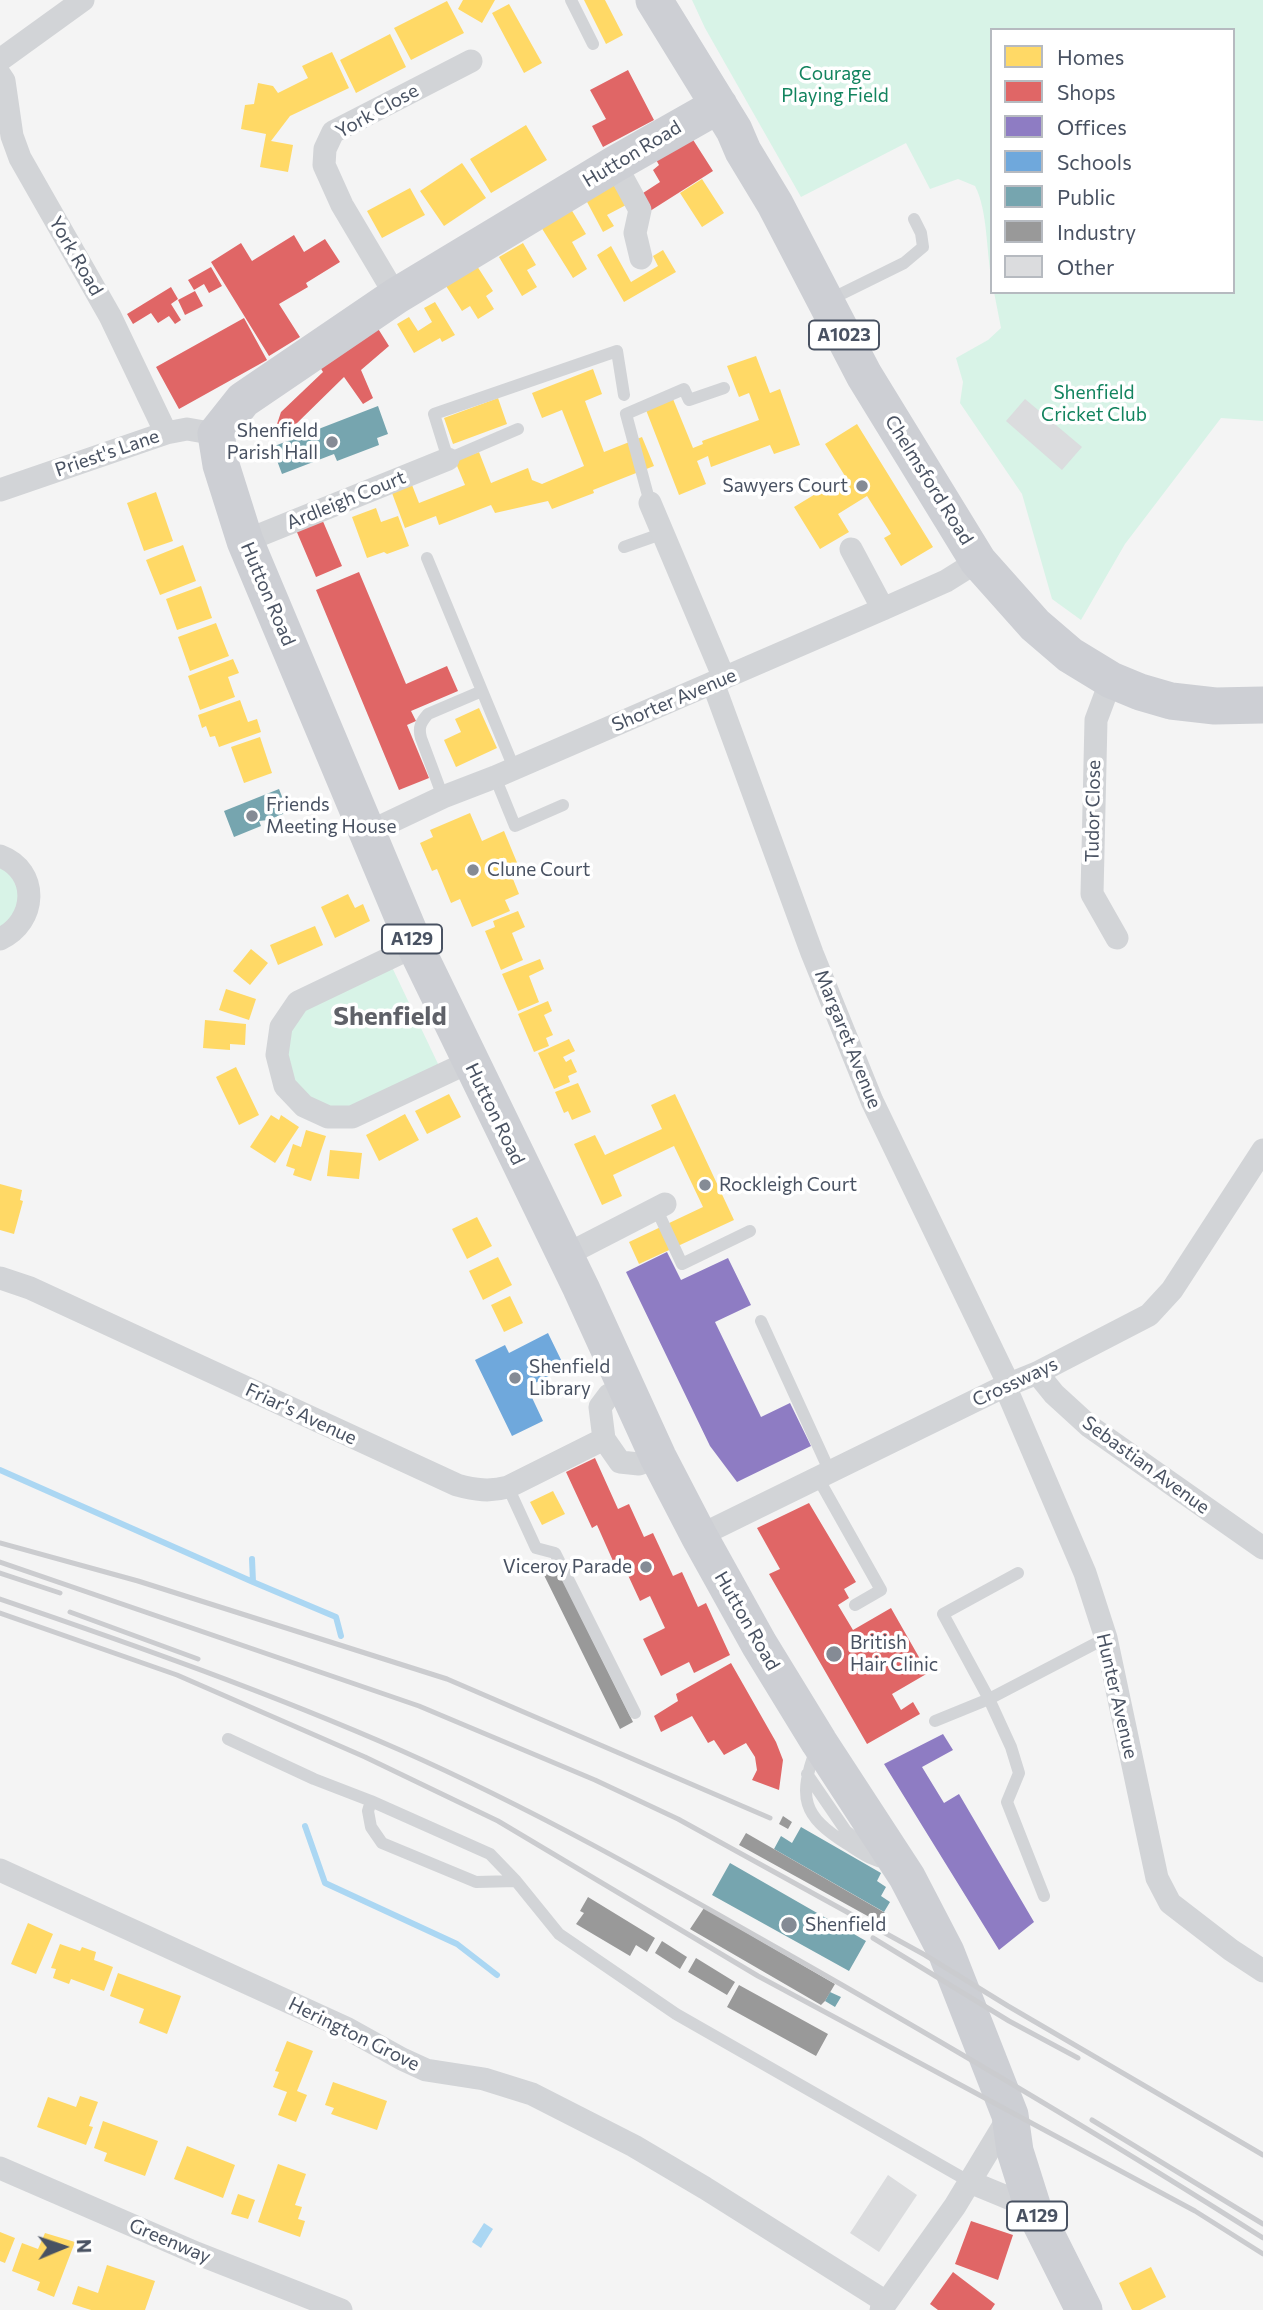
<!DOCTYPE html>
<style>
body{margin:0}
#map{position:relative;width:1263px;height:2310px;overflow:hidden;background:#f4f4f4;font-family:Commissioner,sans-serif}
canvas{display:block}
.legend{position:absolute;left:990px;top:28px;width:245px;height:266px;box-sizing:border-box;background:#fff;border:2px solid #b6bac0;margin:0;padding:9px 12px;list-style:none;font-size:21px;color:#495262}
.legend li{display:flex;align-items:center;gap:14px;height:35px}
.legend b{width:35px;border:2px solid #b6bac0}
.north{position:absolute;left:28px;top:2212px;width:70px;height:70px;-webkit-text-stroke:5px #fff;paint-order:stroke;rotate:88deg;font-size:19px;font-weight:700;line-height:28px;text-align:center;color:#495262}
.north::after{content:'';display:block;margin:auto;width:24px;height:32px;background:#495262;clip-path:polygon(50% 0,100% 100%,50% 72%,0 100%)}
</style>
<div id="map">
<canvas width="1263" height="2310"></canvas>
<ul class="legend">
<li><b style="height:19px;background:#ffd966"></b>Homes</li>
<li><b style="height:19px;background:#e06666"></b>Shops</li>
<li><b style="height:19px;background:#8e7cc3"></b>Offices</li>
<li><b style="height:19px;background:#6fa8dc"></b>Schools</li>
<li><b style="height:19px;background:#76a5af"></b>Public</li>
<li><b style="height:19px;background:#999"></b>Industry</li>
<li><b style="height:19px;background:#dbdcde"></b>Other</li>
</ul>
<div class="north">N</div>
</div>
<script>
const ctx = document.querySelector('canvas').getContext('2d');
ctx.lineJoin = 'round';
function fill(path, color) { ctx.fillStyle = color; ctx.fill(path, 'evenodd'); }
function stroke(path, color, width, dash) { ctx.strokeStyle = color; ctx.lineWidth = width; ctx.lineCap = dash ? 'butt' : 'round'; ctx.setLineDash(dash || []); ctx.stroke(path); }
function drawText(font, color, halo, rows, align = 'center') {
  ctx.font = font + ' Commissioner,sans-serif'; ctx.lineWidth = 7; ctx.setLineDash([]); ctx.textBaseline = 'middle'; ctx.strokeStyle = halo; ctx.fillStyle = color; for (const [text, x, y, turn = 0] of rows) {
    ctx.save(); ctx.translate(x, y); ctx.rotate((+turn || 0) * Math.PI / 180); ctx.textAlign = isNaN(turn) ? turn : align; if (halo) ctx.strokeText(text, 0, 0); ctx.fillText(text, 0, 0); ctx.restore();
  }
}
fill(new Path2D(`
 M692,0H1263V421L1221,418L1125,544L1081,620L1052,599L1022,494L960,403L963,382L956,358L988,340L1001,328L994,292H1233V30H992V281C986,251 988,211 975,186L958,179L930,189L906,143L801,197L705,28Z
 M0,863L11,870L22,902L0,931Z
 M391,965L439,1066L366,1103L331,1110L297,1092L281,1056L300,1008Z`), '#d8f3e7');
fill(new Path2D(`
 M484,2223L493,2229L481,2248L472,2242Z`), '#abd7f3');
fill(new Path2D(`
 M463,0H495L482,23L458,9Z
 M584,0H605L623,35L606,44Z
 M447,1L464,33L411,60L394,28Z
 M509,4L542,63L524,73L492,13Z
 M390,34L406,67L356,93L340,60Z
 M332,52L349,88L290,116L271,141L293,145L288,172L260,167L266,134L241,129L245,105L254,104L258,83L273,86L278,93L308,78L302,66Z
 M526,125L547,160L491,193L470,159Z
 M462,163L486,198L444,226L420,191Z
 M702,179L724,213L702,227L680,193Z
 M615,184L626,205L607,215L614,226L603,232L586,200Z
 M410,188L425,215L382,238L367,211Z
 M571,209L586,234L572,242L587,269L573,278L541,227Z
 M523,243L536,265L527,270L537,287L522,296L499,257Z
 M611,246L631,282L658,266L653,256L663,250L676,272L624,302L597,255Z
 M477,266L493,291L486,296L494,309L478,319L470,306L462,311L446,286Z
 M435,302L455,335L442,342L440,338L414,353L397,324L409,317L418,331L432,322L424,308Z
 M756,356L770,393L780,389L800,445L774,454L770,445L711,467L708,456L697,461L706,484L679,495L646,410L673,399L693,448L703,444L702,441L759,420L749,393L739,397L727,366Z
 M593,369L602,394L585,401L604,452L642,437L654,466L593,490L594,493L552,509L548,501L495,513L491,505L439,525L436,516L405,528L392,493L412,485L419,503L465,485L455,461L479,452L491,483L528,468L532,480L542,484L584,466L562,410L542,418L532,393Z
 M498,398L507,424L453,444L444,418Z
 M857,424L933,547L901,566L884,538L891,534L867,496L838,514L849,532L820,549L794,507L845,476L825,444Z
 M156,492L173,541L144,551L127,503Z
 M376,508L381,522L398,516L409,546L387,554L384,552L367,558L352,517Z
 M183,545L196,581L160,595L146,560Z
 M201,586L212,618L177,630L166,599Z
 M216,623L229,656L190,671L178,637Z
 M233,659L239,673L228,677L235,697L200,710L188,676Z
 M240,700L248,722L257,719L261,732L219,747L215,736L210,737L206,726L202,728L198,715Z
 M479,708L497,748L456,767L444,740L461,732L455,719Z
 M260,737L272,773L244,783L231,747Z
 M470,813L482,841L504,831L518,865L509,869L519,894L505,900L510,911L472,927L460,899L451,903L437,869L432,871L420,843L433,837L430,830Z
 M348,894L355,908L363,904L370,921L335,938L321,907Z
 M518,911L525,927L512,933L523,960L501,970L485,931L495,927L493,921Z
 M315,926L323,945L278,965L270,945Z
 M251,949L268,963L250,985L233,971Z
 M540,959L544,969L529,976L539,1002L518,1011L502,974Z
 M226,989L256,999L249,1020L219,1010Z
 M548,1001L552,1011L544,1015L553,1035L546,1038L549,1046L534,1052L518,1014Z
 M205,1020L246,1024L245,1045L230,1044V1050L203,1048Z
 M569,1039L575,1051L563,1057L566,1062L571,1059L577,1072L568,1076L570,1082L554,1089L538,1053Z
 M236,1067L259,1115L239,1125L216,1077Z
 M578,1083L591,1112L572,1120L568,1111L564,1113L555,1092Z
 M449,1094L461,1117L427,1134L415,1111Z
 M675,1094L734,1220L639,1264L629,1242L703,1207L674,1146L613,1175L622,1196L602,1205L574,1144L595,1135L605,1155L662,1129L651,1105Z
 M405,1114L419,1140L379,1161L366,1135Z
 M271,1115L279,1120L281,1115L299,1127L275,1163L250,1147Z
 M306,1130L326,1136L311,1181L293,1175L295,1169L286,1166L293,1144L301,1147Z
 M330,1150L362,1153L359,1179L327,1176Z
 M0,1184L22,1190L20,1200L23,1201L14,1234L0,1230Z
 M477,1217L492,1246L467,1259L452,1229Z
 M498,1257L512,1285L483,1300L469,1271Z
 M510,1296L523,1323L504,1332L491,1305Z
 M553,1491L565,1514L542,1525L530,1502Z
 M28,1923L53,1934L36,1974L11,1964Z
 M60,1944L80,1951L82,1947L96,1952L94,1960L113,1967L104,1991L71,1979L69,1984L53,1978L56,1969L51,1968Z
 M118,1973L181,1996L167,2034L139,2023L144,2009L110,1996Z
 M287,2041L313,2051L297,2091L307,2095L296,2122L278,2115L287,2092L273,2087L279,2072L275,2071Z
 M333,2082L387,2101L377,2130L331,2114L334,2108L325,2105Z
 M80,2096L98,2102L89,2126L93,2127L86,2145L37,2127L48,2097L76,2107Z
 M103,2121L158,2141L145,2176L104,2161L107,2153L94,2148Z
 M187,2146L235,2165L223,2198L174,2179Z
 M278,2164L306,2174L295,2205L302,2207L298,2219L305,2221L300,2237L258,2222Z
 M238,2194L255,2200L248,2219L231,2214Z
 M0,2232L15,2238L5,2263L0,2261Z
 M45,2233L75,2242L54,2297L37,2290L40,2282L12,2271L22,2243L38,2249Z
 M107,2265L155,2281L145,2310H91L72,2304L78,2286L98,2293Z
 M1151,2267L1166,2297L1140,2310H1132L1119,2283Z`), '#ffd966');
fill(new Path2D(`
 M628,70L654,120L603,147L592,126L606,119L590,90Z
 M690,135L713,171L650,211L640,195L660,182L653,170L659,165L655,158Z
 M294,235L304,252L325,239L340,262L306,283L308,287L279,304L300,337L269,356L211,262L241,243L252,261Z
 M211,267L222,286L209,293L204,284L194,290L188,280Z
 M171,287L178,299L171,304L181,320L175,324L169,316L158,323L151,313L133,324L127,314Z
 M195,291L203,306L185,315L178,300Z
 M244,318L267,360L179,409L156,367Z
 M377,327L389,346L361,370L373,398L363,404L344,377L294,426L286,432L279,434L275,430L281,412L323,372L320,367Z
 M322,519L342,566L316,577L296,530Z
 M359,572L406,684L447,666L458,691L411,711L416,721L407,725L429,778L399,790L316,590Z
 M595,1458L618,1509L629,1504L644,1537L653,1533L673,1576L682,1572L698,1607L706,1603L730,1655L694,1673L689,1662L661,1676L643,1639L665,1628L650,1596L640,1601L620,1558L613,1561L597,1525L592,1528L566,1472Z
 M809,1503L856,1582L844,1589L849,1598L838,1605L853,1630L891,1608L928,1673L892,1694L901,1710L913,1702L920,1714L867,1744L769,1574L780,1569L757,1528Z
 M731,1663L776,1742L783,1760L779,1790L752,1780L757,1770L755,1757L746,1743L724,1755L714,1740L708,1743L692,1716L661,1732L654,1716L678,1701L676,1694Z
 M971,2221L1013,2235L998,2280L955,2264Z
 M953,2272L995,2304L991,2310H938L930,2304Z`), '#e06666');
fill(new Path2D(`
 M667,1252L681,1280L728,1258L751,1305L715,1322L761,1417L790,1403L811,1446L737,1482L710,1446L626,1272Z
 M943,1734L953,1750L922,1767L944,1803L959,1794L1034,1922L999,1950L884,1764Z`), '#8e7cc3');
fill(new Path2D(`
 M548,1333L565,1368L527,1387L543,1421L512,1436L475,1360L505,1345L509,1353Z`), '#6fa8dc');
fill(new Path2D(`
 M378,406L388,434L377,438L379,445L337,461L334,454L282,474L272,447Z
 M279,789L288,812L268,820L259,821L261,826L234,837L224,811Z
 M801,1827L881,1873L877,1881L886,1887L881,1896L890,1902L884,1912L774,1849L781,1836L792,1843Z
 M730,1863L866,1941L849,1971L712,1895Z
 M830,1992L841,1997L835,2007L825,2001Z`), '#76a5af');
fill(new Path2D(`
 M553,1560L633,1722L620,1729L540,1567Z
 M783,1816L792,1822L788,1829L779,1824Z
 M746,1833L887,1914L882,1924L739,1845Z
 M588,1897L655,1938L647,1952L636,1945L630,1956L576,1924L584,1913L580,1911Z
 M704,1908L835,1984L825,2001L821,2005L690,1929Z
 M662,1941L687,1957L680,1969L655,1953Z
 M696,1958L735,1982L727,1995L688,1972Z
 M739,1985L828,2034L816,2056L727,2007Z`), '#999');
stroke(new Path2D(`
 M0,1470L253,1582
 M252,1559L253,1582L336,1617L341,1636
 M305,1826L325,1883L457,1944L497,1975`), '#abd7f3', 6);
fill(new Path2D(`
 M1025,399L1082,447L1062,470L1006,421Z
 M888,2175L917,2195L879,2252L850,2233Z`), '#dbdcde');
stroke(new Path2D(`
 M571,0L593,44
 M827,301L904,263L923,247L921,233L914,219
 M518,429L448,459L434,414L617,351L624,395
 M650,503L626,414L684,389L689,400L724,388
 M624,547L661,534
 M427,558L514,768
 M495,777L515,826L563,805
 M443,797L421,738C418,727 421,722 428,714L482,691
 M656,1208L682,1264L750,1231
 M761,1321L830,1472
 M818,1478L881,1590L855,1605
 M508,1487L536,1548L555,1553L635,1713
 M1018,1573L943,1614L989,1699L1011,1747L1019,1773L1007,1802L1044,1896
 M935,1721L989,1699L1106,1638
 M228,1739L314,1779L371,1801L490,1854L516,1881L559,1934L676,2014L970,2182
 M816,1749C798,1797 802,1816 847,1844C860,1852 871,1861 887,1863
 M807,1774L846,1831L868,1848
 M371,1801L368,1811L371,1827L382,1843L476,1882L516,1881`), '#d2d4d7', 12);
stroke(new Path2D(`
 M0,60L83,0
 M0,75L4,81L12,136L20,158L110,316L166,433
 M615,164L640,210L635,233L641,258
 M396,296L342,205L324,165L325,149L333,132L471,61
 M0,490L166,433L187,429L216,434
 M650,503L724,678
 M245,541L448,459
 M851,549L883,609
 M1111,680L1096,720L1092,894L1117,938
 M713,683L812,953L872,1101L1009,1385
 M367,833L443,797L495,777L883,609L946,581L978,561
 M0,856C40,871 37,922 0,939
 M415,946L298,1002L281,1027L277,1055L285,1086L304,1106L328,1117H352L469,1062
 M564,1256L665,1204
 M0,1278L30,1288L457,1485C475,1490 490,1492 508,1487L604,1439
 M1037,1373L1054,1394L1089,1426L1263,1548
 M625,1386L609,1395L600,1407L604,1439L620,1462L639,1464L658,1457
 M1005,1386L1085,1573L1106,1638L1157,1878L1170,1903L1231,1950L1263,1971
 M699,1536L1005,1386L1037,1373L1149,1315L1172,1290L1263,1150
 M0,1870L348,2029L402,2059L426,2070L484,2079L532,2094L634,2146L705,2188L886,2302
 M0,2168L196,2253L341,2310
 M970,2182L1033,2208
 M881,2310L955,2206L1010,2115`), '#d2d4d7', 23);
stroke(new Path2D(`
 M654,0L734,130L743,151L775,204L864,375L978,561L1035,625L1070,655L1111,680L1140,692L1171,701L1215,706L1263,705
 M719,105L615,164L396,296L243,400L216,434L221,465L245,541L415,946L581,1288L658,1457L699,1536L759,1644L819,1742L907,1877L946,1952L1010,2115L1015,2151L1033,2208L1084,2310`), '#cdcfd4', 37);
stroke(new Path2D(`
 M0,1543L138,1581L447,1679L770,1818
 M0,1562L419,1706L595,1780L678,1819L925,1955L1008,2006L1263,2155
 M0,1573L60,1593
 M0,1599C135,1645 270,1693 400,1750C531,1808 655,1878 779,1949C943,2042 1104,2137 1263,2238
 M70,1612L198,1659
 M0,1613L177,1675L365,1757L498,1821L758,1976L1195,2211L1263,2254
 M873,1938L1009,2021L1078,2058
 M1092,2120L1263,2224`), '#cbcccf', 5);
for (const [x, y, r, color] of [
 [332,442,7,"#858b95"],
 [862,486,7,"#858b95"],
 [252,816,7,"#858b95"],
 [473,870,7,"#858b95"],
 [705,1185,7,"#858b95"],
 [515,1378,7,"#858b95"],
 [646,1567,7,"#858b95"],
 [834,1654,9,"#858b95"],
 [789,1925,9,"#858b95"]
]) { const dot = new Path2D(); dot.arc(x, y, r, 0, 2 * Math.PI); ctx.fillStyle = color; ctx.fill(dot); stroke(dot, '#fff', 2.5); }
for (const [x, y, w] of [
 [844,335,70],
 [412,939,60],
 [1037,2216,60]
]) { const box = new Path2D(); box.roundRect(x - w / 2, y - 14.5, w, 29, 5); ctx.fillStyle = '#fff'; ctx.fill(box); stroke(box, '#495262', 2); }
drawText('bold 18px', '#495262', null, [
 ["A1023",844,335],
 ["A129",412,939],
 ["A129",1037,2216]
]);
drawText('19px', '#13845f', '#fff', [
 ["Courage",835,74],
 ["Playing Field",835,96],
 ["Shenfield",1094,393],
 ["Cricket Club",1094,415]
]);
drawText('19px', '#495262', '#fff', [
 ["York Close",377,111,-29],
 ["Hutton Road",632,154,-31],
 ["York Road",76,256,60],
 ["Priest's Lane",107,453,-19],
 ["Chelmsford Road",929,480,58],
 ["Ardleigh Court",346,500,-22],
 ["Hutton Road",268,594,67],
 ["Shorter Avenue",674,700,-23],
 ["Tudor Close",1093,811,-89],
 ["Margaret Avenue",848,1039,68],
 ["Hutton Road",495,1114,64],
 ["Crossways",1015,1382,-25],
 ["Friar's Avenue",301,1414,25],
 ["Sebastian Avenue",1146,1465,36],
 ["Hutton Road",747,1621,60],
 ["Hunter Avenue",1117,1696,77],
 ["Herington Grove",354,2034,26],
 ["Greenway",170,2241,23]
]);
drawText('19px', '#495262', '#fff', [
 ["Shenfield",318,431,"right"],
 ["Parish Hall",318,453,"right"],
 ["Sawyers Court",848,486,"right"],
 ["Friends",266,805],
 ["Meeting House",266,827],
 ["Clune Court",487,870],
 ["Rockleigh Court",719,1185],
 ["Shenfield",529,1367],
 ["Library",529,1389],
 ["Viceroy Parade",632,1567,"right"],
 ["British",850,1643],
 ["Hair Clinic",850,1665],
 ["Shenfield",805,1925]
], 'left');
drawText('bold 26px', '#5f6168', '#fff', [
 ["Shenfield",390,1016]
]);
</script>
